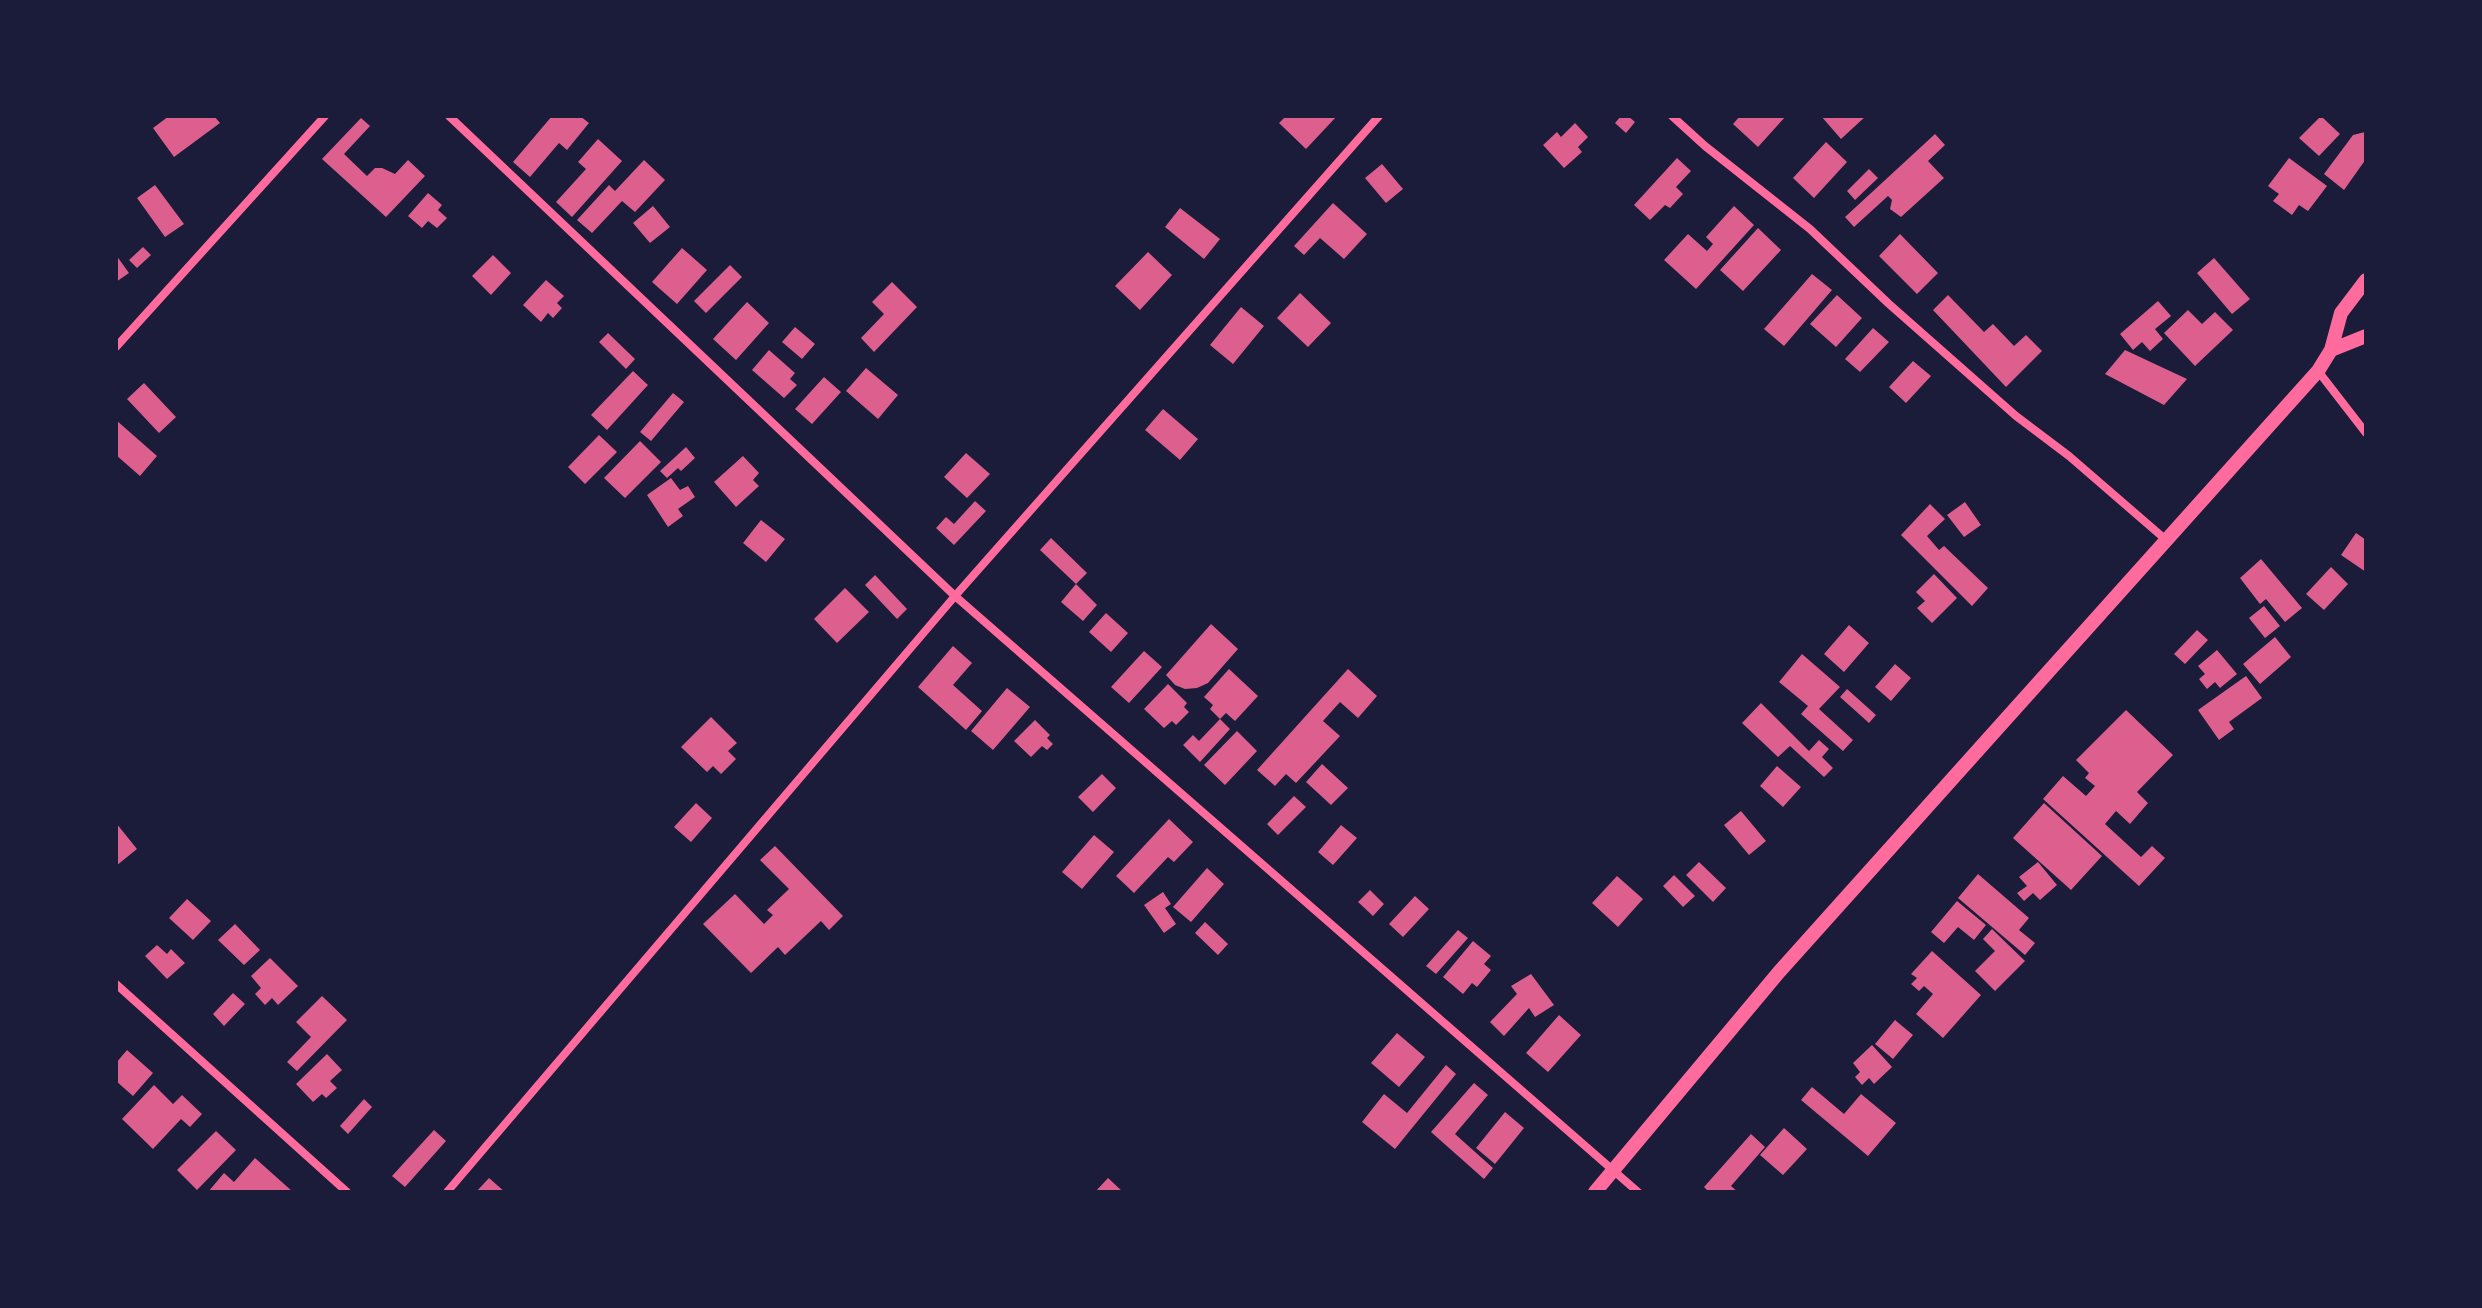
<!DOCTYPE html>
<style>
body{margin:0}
#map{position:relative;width:2482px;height:1308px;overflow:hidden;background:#1b1b3a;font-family:"Libre Baskerville",serif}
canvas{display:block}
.frame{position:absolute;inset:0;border:118px solid #1b1b3a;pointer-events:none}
</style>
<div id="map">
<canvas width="2482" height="1308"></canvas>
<div class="frame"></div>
</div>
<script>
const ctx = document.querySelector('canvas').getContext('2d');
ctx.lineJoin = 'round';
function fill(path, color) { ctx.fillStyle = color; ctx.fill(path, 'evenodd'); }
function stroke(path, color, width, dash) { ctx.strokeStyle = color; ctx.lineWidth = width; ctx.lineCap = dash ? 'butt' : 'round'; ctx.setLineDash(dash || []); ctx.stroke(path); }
fill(new Path2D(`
 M169,116H214L220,123L174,157L153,128Z
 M552,116H580L589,123L567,150L559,143L530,177L513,162Z
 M1286,116H1337L1306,149L1279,123Z
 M1621,116H1628L1635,122L1626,133L1615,123Z
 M1740,116H1786L1758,147L1733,124Z
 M1821,116H1866L1841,139Z
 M2321,116L2340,134L2319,156L2299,138Z
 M361,118L370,126L344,154L367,176L375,168H382L395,174L408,160L425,176L386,217L322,159Z
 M1575,123L1588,137L1578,147L1582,152L1564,168L1543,145L1557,132L1561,137Z
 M2365,132L2366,159L2344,190L2324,174L2353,135Z
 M1935,134L1945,145L1928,161L1944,178L1901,217L1890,209L1892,200L1888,196L1854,227L1845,217Z
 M598,139L622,161L572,217L556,202L586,169L578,162Z
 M1826,142L1847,162L1814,198L1793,178Z
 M1677,158L1691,171L1676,187L1683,194L1670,208L1665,205L1650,220L1634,205Z
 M2289,158L2327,186L2308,211L2299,205L2292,215L2273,201L2279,194L2268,186Z
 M644,160L665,180L635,212L622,201L592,233L577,220L609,185L615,191Z
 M1382,164L1403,189L1386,203L1365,178Z
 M1869,169L1878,178L1855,200L1847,191Z
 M155,185L184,224L165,237L137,198Z
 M428,193L442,205L438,210L447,218L437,228L428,221L422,228L408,216Z
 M1333,203L1367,234L1344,259L1320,238L1304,255L1294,246Z
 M653,206L670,227L650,243L633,223Z
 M1734,206L1754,225L1696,289L1664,260L1688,234L1707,251L1713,244L1706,237Z
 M1180,208L1220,239L1204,259L1165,227Z
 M1758,228L1781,250L1743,291L1720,270Z
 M1900,234L1938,273L1917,294L1879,256Z
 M143,247L151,255L137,268L129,260Z
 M682,248L707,270L677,304L652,282Z
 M1148,252L1172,275L1140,310L1115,286Z
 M116,255L129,273L116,282Z
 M493,255L511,273L491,295L472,276Z
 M2214,258L2250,299L2232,314L2197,273Z
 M730,265L742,277L706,313L694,301Z
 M1812,274L1832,290L1784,346L1764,329Z
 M546,280L564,296L557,303L562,308L553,318L548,313L541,322L523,305Z
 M892,282L917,307L874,352L861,338L884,314L872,302Z
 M1300,293L1331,323L1308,347L1277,318Z
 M1837,295L1862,318L1836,347L1810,324Z
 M1948,295L1984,332L1993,324L2014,346L2026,335L2042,351L2006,387L1933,310Z
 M2158,301L2171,316L2155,329L2163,339L2150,351L2142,342L2133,350L2120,334Z
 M747,302L769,323L736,360L713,339Z
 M1241,307L1264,326L1233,364L1210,345Z
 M2188,310L2202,324L2215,312L2233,330L2195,366L2164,333Z
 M795,327L815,344L802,359L782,342Z
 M1873,328L1889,342L1860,372L1845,359Z
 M608,333L635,359L626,369L599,342Z
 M769,350L795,373L790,379L797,385L784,398L752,370Z
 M2125,350L2187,379L2164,405L2105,374Z
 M1913,361L1931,376L1906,403L1889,387Z
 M866,368L898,395L878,419L846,391Z
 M633,371L648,385L607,430L591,415Z
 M824,377L841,392L812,424L795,409Z
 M144,383L176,417L159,433L127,399Z
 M673,393L684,402L651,441L640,432Z
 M1163,409L1198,439L1180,460L1145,430Z
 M116,420L157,456L140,476L116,455Z
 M599,435L617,452L585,484L568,467Z
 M640,441L661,462L625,498L604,478Z
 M686,447L695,458L681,471L678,468L667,478L660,471Z
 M966,453L990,474L967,498L944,477Z
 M743,456L759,473L753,480L759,486L736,507L714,482Z
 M671,478L680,490L688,486L695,497L678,509L683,516L668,527L647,495Z
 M975,501L986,511L954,545L936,528L946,517L954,524Z
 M1965,502L1981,525L1964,537L1947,515Z
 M1930,504L1945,519L1927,536L1939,550L1944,546L1988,588L1972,606L1901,535Z
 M761,520L785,539L766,562L743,543Z
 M2356,533L2366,540V572L2341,555Z
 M1051,538L1087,573L1076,584L1040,550Z
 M2261,559L2302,608L2285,622L2266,599L2260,604L2240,578Z
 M2331,567L2348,584L2324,610L2306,594Z
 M1934,574L1957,598L1932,623L1917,608L1925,601L1916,592Z
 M875,575L907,609L897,619L865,585Z
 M1076,584L1097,605L1083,621L1061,602Z
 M845,588L869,612L837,643L814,619Z
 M2264,606L2280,626L2265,638L2249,618Z
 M1106,613L1128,633L1111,652L1089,632Z
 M1211,624L1238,649L1208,683L1197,688L1185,689L1175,685L1166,675Z
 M1849,625L1869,643L1844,672L1824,654Z
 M2197,630L2208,640L2185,664L2174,654Z
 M2275,637L2291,657L2260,684L2243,664Z
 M953,646L972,663L953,685L982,711L966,730L918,687Z
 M2217,650L2237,674L2220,688L2215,682L2207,689L2199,679L2205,674L2198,666Z
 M1144,651L1162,667L1129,703L1111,687Z
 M1802,654L1840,687L1819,709L1853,740L1843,751L1801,714L1808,706L1779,682Z
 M1895,664L1911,678L1891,701L1875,687Z
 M1229,669L1258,696L1235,721L1226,713L1220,719L1210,709L1213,705L1204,697Z
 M1348,669L1377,696L1358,718L1340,702L1323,721L1340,736L1296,783L1286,774L1275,786L1257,770Z
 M2246,676L2262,698L2229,722L2234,729L2219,740L2198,710Z
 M1168,684L1187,703L1184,707L1189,712L1176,725L1172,721L1164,728L1144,709Z
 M1007,688L1030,707L993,750L971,731Z
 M1847,689L1876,715L1869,723L1840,697Z
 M1761,703L1809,751L1819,740L1829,749L1822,757L1833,768L1824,777L1790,746L1778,757L1742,723Z
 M2126,710L2173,755L2137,792L2148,803L2130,824L2116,811L2105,824L2141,857L2152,846L2165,858L2139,886L2043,799L2063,776L2086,796L2095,786L2085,778L2089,773L2076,760Z
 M711,717L737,743L728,751L736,759L721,774L713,766L707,772L681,747Z
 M1220,719L1230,729L1200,762L1183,745L1193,735L1199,741Z
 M1035,720L1050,735L1047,738L1053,744L1047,750L1042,746L1031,757L1014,741Z
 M1237,731L1257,751L1225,785L1204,765Z
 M1322,764L1348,788L1331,805L1306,782Z
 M1777,766L1801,787L1783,807L1760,786Z
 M1102,774L1116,788L1093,812L1078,797Z
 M1294,796L1306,807L1278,835L1267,824Z
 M696,803L712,818L691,842L674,827Z
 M2044,803L2102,856L2071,890L2013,838Z
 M1741,811L1766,841L1749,855L1724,825Z
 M1169,819L1193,842L1174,862L1168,857L1134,893L1116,876Z
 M116,823L137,849L116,866Z
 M1341,825L1357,838L1333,865L1318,852Z
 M1094,835L1114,852L1082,889L1062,872Z
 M775,846L843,916L829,930L821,921L785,955L778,947L751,973L703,924L735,894L764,924L773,915L767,910L789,889L760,860Z
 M1699,862L1726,888L1713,902L1686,875Z
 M2038,862L2057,885L2040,900L2033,893L2024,901L2017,893L2027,886L2019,877Z
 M1207,868L1224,884L1191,922L1173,907Z
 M1978,874L2029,918L2019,930L2035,943L2025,955L1958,898Z
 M1674,875L1695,896L1683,907L1663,886Z
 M1617,876L1643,899L1618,927L1592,903Z
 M1370,890L1384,904L1373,916L1358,902Z
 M1163,892L1171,904L1165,908L1176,924L1164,933L1144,905Z
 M1415,896L1429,909L1403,937L1389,924Z
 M187,899L211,921L193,940L169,918Z
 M1957,901L1986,925L1974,940L1958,927L1944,943L1931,932Z
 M1205,922L1228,944L1218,955L1195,933Z
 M235,924L260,950L244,965L218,940Z
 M1992,929L2025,961L1995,991L1975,971L1995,951L1983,939Z
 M1458,930L1468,938L1436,974L1426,966Z
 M1473,941L1491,956L1484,964L1491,970L1477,987L1472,983L1463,994L1443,977Z
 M157,945L167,954L171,949L185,963L167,979L145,956Z
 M1932,951L1981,995L1943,1038L1916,1014L1933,994L1924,986L1919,991L1911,984L1917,978L1911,974Z
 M270,958L298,986L278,1005L272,998L265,1005L255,994L261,988L251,976Z
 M1531,974L1554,1005L1535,1017L1529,1008L1504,1036L1490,1022L1517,994L1511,986Z
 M233,993L245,1004L224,1026L213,1014Z
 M322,996L347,1020L297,1071L287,1062L311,1037L296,1022Z
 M1559,1015L1581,1035L1548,1072L1526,1053Z
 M1895,1020L1913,1035L1893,1059L1875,1044Z
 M1397,1033L1425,1057L1399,1087L1371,1063Z
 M1872,1045L1892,1067L1874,1084L1869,1078L1862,1085L1855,1077L1860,1072L1853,1063Z
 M127,1050L153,1073L133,1096L116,1081V1063Z
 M327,1054L342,1070L330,1081L337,1088L326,1098L322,1094L313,1102L296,1084Z
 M1446,1065L1456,1074L1395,1149L1362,1122L1384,1094L1407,1113Z
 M1474,1083L1488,1095L1455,1134L1493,1168L1484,1179L1431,1132Z
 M154,1085L173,1104L182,1095L202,1114L190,1127L181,1119L153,1149L122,1119Z
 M1812,1087L1844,1114L1861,1094L1896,1123L1868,1156L1801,1100Z
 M364,1099L372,1107L348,1134L340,1126Z
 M1505,1112L1524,1128L1495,1164L1476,1148Z
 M1784,1128L1807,1149L1783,1175L1760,1155Z
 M434,1130L446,1141L405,1187L392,1176Z
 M216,1131L236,1150L197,1190L177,1170Z
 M1751,1134L1765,1147L1731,1186L1738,1192H1709L1704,1187Z
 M255,1158L293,1192H208L224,1173L234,1182Z
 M489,1178L505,1192H476Z
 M1108,1178L1123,1192H1095Z`), '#dd5f8e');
stroke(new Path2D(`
 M449,116L955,596L1638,1192
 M1672,116L1705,146L1810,229L1889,304L2016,416L2069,456L2165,539
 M116,347L325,116
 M2318,371L2366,433
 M116,984L347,1192
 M447,1192L955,596L1379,116`), '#ff6b9d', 8);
stroke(new Path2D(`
 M2331,350L2366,336
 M1595,1192L1779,972L2318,371L2331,350L2341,313L2366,280`), '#ff6b9d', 14);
</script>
